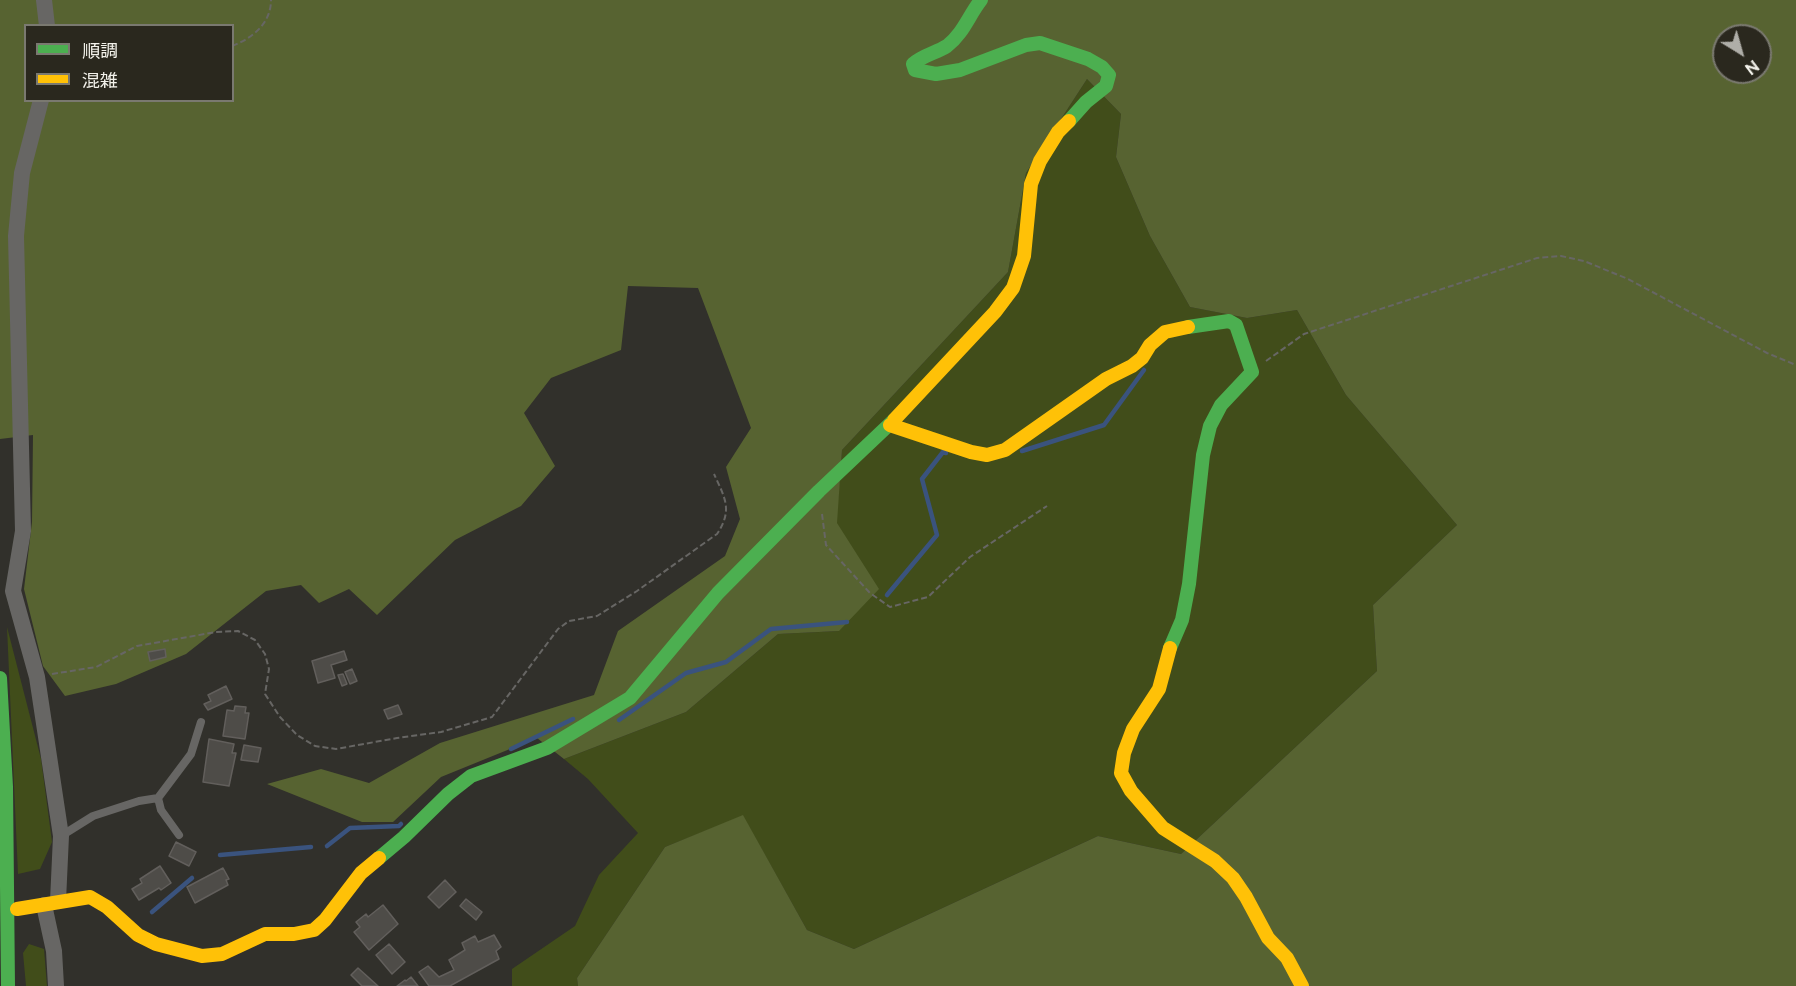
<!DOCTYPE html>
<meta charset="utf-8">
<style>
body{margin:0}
#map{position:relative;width:1796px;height:986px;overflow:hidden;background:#31302b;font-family:Raleway,"Noto Sans JP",sans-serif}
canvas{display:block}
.legend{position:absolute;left:24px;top:24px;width:210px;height:78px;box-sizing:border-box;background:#2a281e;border:2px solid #7a7970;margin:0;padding:8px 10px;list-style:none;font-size:18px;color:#f3f2eb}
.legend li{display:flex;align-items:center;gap:12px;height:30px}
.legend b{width:30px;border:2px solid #7a7970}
.north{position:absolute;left:1712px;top:24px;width:60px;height:60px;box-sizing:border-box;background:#2a281e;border:2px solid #7a7970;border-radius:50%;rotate:143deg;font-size:16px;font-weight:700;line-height:24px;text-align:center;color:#f3f2eb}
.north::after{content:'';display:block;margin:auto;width:21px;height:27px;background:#afaea8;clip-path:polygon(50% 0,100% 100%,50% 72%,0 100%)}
</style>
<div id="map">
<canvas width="1796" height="986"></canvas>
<ul class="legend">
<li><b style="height:8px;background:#4caf50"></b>順調</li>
<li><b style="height:8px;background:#ffc107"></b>混雑</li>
</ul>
<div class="north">N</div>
</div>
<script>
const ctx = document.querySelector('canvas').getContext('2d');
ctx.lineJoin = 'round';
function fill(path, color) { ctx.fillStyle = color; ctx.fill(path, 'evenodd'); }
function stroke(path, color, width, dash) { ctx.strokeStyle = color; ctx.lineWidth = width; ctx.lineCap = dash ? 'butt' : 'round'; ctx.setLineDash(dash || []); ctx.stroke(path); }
fill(new Path2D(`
 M1087,79L1121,114L1116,157L1150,236L1190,307L1247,318L1297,310L1346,395L1457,525L1373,605L1377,671L1181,854L1098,836L854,949L807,930L743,816L665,847L577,978L578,986H512V969L575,926L599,875L638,833L588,779L564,759L686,712L778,634L839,631L836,523L842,450L1008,272L1026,173Z
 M7,627L41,759L52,842L40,869L18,874Z
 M29,944L44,949L47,986H26L23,953Z`), '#414d1a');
fill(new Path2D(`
 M0,0H1796V986H578L577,978L665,847L743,815L807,930L854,949L1098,836L1181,854L1377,671L1373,605L1457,525L1346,395L1297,310L1247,318L1190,307L1150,236L1116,157L1121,114L1087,79L1026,173L1008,272L842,450L837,523L879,589L839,631L778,634L686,712L564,759L537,738L441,777L393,822H362L267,784L321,769L369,783L440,743L594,695L618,631L725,556L740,519L726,467L751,428L698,288L628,286L621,350L551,378L524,413L555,466L521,506L455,540L377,615L349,589L319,603L301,585L266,591L186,654L116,684L65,696L43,666L24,589L32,522L33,435L0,439ZM26,26H232V100H26ZM1724,36H1760V72H1724Z`), '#576331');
stroke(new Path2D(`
 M1022,451L1104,425L1144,370
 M887,595L937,535L922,479L943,452L946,453
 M619,720L686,673L726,662L771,629L847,622
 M511,749L573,719
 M327,846L350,828L399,826L401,824
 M220,855L311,847
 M152,912L192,878`), '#3a537e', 4.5);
const building = new Path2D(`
 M165,649L166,657L150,661L148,652Z
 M344,651L347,660L331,665L335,678L318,683L312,661Z
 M352,669L357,681L350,684L345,672Z
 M343,674L347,684L342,686L338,675Z
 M226,686L232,699L208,710L204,704L211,701L208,695Z
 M398,705L402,714L388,719L384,710Z
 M235,706L246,707L245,713H249L245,739L223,736L227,710L234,711Z
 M209,739L234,744L232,753H236L229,786L203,782Z
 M244,745L261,748L258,762L241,760Z
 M176,842L196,852L189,866L169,856Z
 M160,866L171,883L161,890L159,888L139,900L132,889L142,883L140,879Z
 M223,868L229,879L226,880L228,885L195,903L187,887Z
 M445,880L456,892L439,908L428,897Z
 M466,899L482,912L476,920L460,906Z
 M383,905L398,924L369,950L354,932L360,927L356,922L366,914L368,917Z
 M494,935L501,947L496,951L499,959L450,986H429L419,972L428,966L439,977L454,970L449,960L465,950L462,943L475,936L478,942Z
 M389,944L405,962L392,974L376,955Z
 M358,968L378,986H362L351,975Z
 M411,977L418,986H397L405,980L406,981Z`);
fill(building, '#4e4c48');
stroke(building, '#625f5c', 1.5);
stroke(new Path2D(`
 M232,46C253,38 271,23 271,0
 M1266,361L1304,334L1537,258L1561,256L1584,261L1628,279L1767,353L1796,365
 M822,514L826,545L870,593L890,607L928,597L970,557L1047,506
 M52,674L96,667L137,646L216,632L238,631L255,640L265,654L269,669L265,694L280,717L297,735L315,746L336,749L397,738L441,732L492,717L558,629L569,621L597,616L637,591L717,534C733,510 725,498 714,474`), '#676664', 2, [6, 3]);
stroke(new Path2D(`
 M158,798L161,810L179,835
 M61,836L93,816L139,801L158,798L191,754L201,722`), '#676664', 8);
stroke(new Path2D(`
 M44,0L47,26
 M41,100L22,173L16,236L23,531L13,591L37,677L61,836L58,901
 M44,905L54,951L56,986`), '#676664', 16);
stroke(new Path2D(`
 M981,0C969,15 963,34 947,46C936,53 923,55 913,64L915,70L936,74L960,70L1026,45L1040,43L1088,59L1102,67L1109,75L1106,86L1086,102L1069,121
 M1170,648L1182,620L1189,584L1203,455L1210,426L1221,405L1252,372L1236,325L1229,321L1188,327
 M0,678L6,787L8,986
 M379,858L404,837L448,794L471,776L547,748L630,698L718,593L819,491L894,420`), '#4caf50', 14);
stroke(new Path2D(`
 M894,420L995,312L1013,288L1024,256L1031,184L1040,161L1058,132L1069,121
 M890,425L971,452L987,455L1005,450L1106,379L1132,366L1142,358L1150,345L1165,332L1188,327
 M1170,648L1159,689L1133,729L1124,753L1121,773L1131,791L1163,828L1215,861L1233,878L1246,897L1268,938L1287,958L1302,986
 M17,909L90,897L107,907L138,935L156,944L202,956L222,954L265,934H294L314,930L325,920L361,873L379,858`), '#ffc107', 14);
</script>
